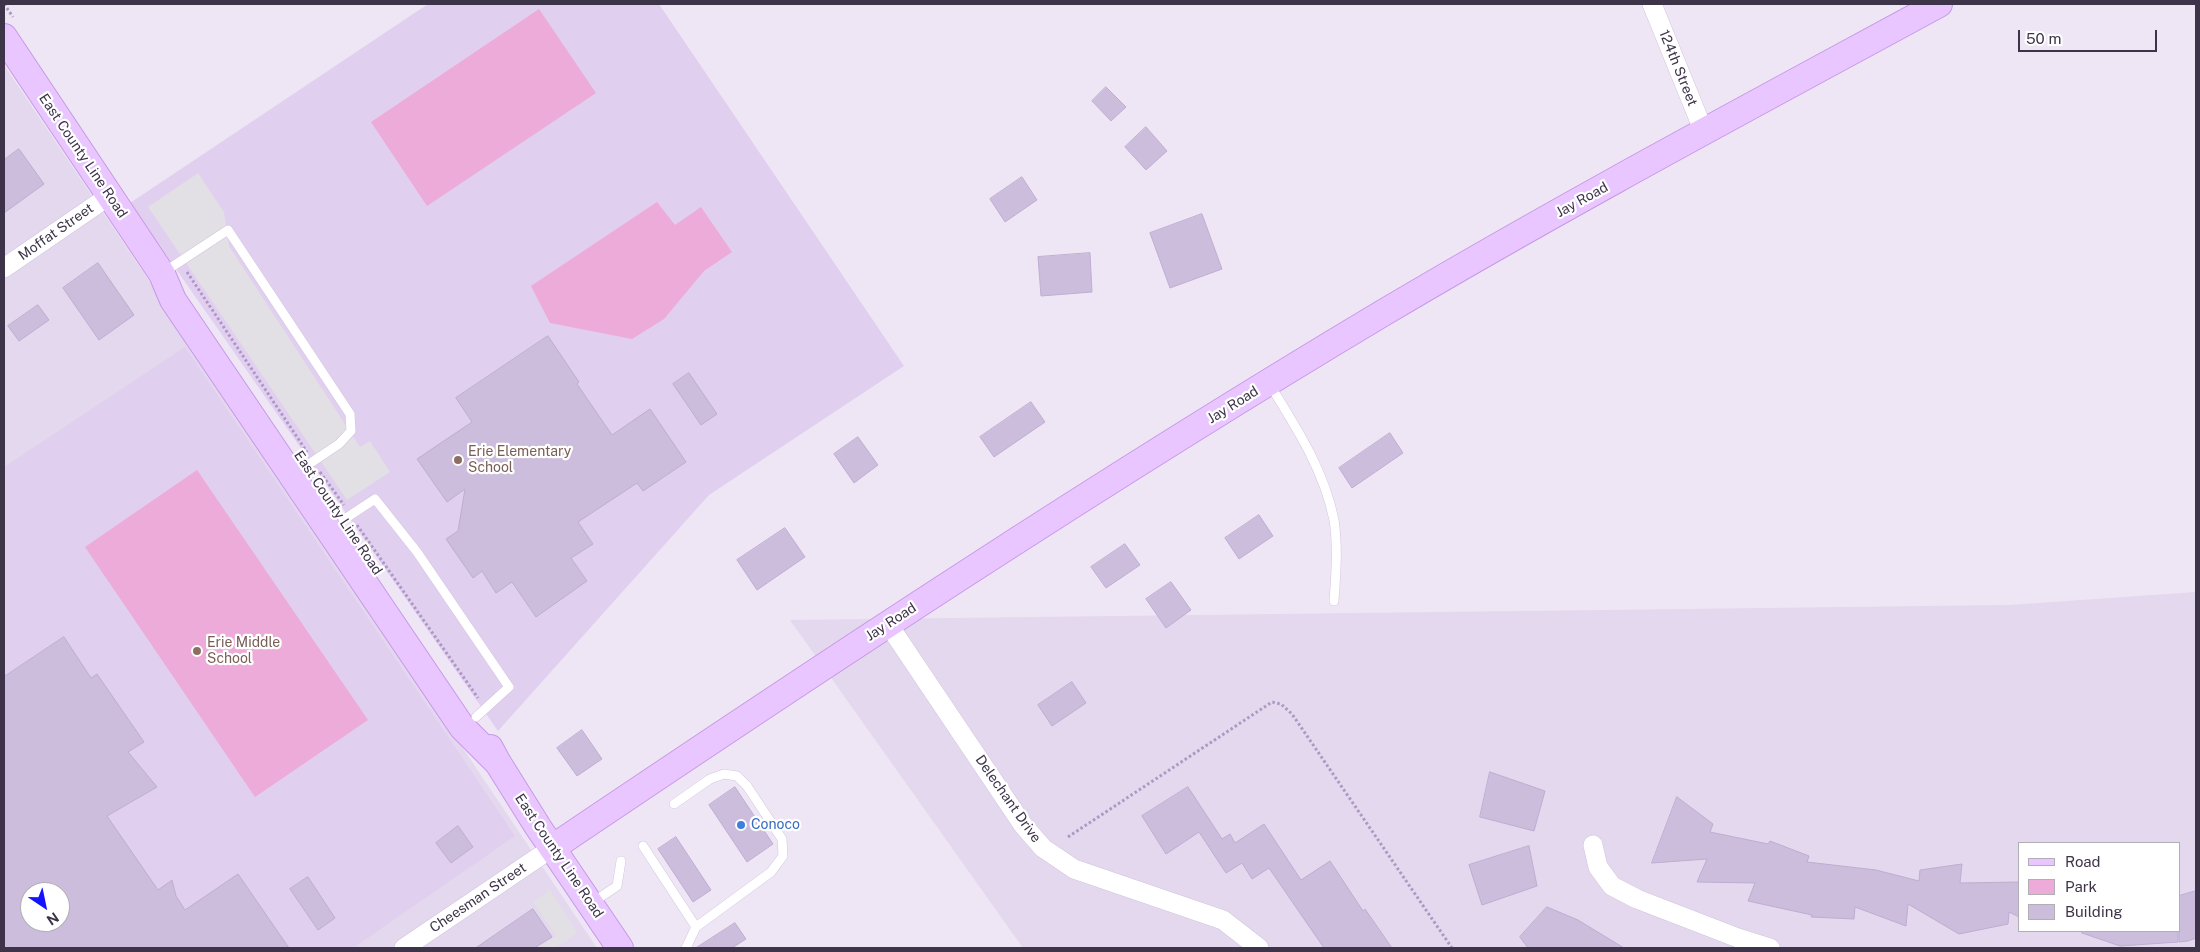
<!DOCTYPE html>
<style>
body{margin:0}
#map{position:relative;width:2200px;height:952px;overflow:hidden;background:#eee6f5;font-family:"Public Sans",sans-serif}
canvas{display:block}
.frame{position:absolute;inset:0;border:5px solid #3e3449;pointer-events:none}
.legend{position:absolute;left:2018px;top:842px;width:162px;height:90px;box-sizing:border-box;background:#fff;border:1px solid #b2aeb6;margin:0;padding:6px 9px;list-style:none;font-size:15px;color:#3e3449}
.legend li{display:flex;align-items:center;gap:10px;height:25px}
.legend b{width:25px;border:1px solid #b2aeb6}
.north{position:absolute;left:20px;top:882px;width:50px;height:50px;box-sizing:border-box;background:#fff;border:1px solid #b2aeb6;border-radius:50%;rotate:146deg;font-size:14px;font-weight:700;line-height:20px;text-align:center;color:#3e3449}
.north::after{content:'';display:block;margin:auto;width:18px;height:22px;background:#1413ff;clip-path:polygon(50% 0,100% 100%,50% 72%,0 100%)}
.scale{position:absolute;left:2018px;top:30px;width:139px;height:22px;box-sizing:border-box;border:2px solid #3e3449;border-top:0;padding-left:6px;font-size:15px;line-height:18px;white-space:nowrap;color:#3e3449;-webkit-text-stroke:4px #fff;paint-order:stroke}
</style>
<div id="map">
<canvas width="2200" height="952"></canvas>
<div class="frame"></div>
<ul class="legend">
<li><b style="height:6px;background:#e9c6ff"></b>Road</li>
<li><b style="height:14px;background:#edabd9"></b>Park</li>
<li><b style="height:14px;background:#cbbddb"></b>Building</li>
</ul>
<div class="north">N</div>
<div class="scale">50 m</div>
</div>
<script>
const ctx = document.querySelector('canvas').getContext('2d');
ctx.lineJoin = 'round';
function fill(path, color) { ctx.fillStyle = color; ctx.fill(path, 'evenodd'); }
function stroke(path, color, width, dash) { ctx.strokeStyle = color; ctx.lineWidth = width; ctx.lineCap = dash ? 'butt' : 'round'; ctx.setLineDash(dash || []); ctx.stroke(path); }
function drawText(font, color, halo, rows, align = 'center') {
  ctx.font = font + ' "Public Sans",sans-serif'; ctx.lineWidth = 4.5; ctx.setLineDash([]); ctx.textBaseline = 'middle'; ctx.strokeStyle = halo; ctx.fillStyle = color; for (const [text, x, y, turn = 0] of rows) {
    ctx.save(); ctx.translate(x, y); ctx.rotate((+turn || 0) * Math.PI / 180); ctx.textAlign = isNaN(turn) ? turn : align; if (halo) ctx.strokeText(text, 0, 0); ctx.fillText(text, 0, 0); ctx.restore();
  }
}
fill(new Path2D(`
 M4,65L597,948H4ZM30,892H60V922H30Z
 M2196,592V948H1023L790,620L2009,605ZM2019,843H2179V931H2019Z`), '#e3d8ed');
fill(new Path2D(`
 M428,4H659L904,366L709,495L498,731L130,203Z
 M185,347L515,836L353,948H4V467ZM30,892H60V922H30Z`), '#e1cff0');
fill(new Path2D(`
 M539,9L596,93L427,206L371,122Z
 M657,202L675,225L701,207L732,252L704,271L664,319L632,339L550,323L531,286Z
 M197,470L368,720L255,797L85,547Z`), '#edabd9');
fill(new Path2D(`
 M198,173L224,212L229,246L360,447L370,441L390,472L347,500L148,207Z
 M550,890L578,933L554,948H537L556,936L533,902Z`), '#e2dfe5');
const building = new Path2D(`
 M1106,87L1126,107L1111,121L1092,101Z
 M1146,127L1167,151L1146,170L1125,147Z
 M19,149L44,184L4,213V160Z
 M1022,177L1037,200L1005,222L990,199Z
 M1202,214L1222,269L1170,288L1150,233Z
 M1090,253L1092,292L1041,296L1038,257Z
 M98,263L134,315L99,340L63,288Z
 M38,305L49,320L19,341L8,326Z
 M548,336L579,382L577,384L612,435L650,409L686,462L643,491L637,483L578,522L593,544L571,558L587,581L536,617L512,582L496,593L482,571L473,578L446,539L458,531L465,489L447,502L417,459L472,422L456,398Z
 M689,373L717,414L701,425L673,384Z
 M1031,402L1045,422L994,457L980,437Z
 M1390,433L1403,453L1352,488L1339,468Z
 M858,437L878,465L854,483L834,454Z
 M1259,515L1273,536L1239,559L1225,538Z
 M785,528L805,557L757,590L737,560Z
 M1125,544L1140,565L1106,588L1091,567Z
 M1171,582L1191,610L1166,628L1146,599Z
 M64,637L91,678L97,674L144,742L128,752L157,787L107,816L158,890L172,880L176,896L185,910L238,874L289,948H4V677ZM30,892H60V922H30Z
 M1072,682L1086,703L1052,726L1038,705Z
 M582,730L602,759L577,776L557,748Z
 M1490,772L1545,791L1534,831L1480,817Z
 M735,787L773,844L747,862L709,805Z
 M1188,787L1222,839L1230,834L1235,843L1264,824L1301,880L1330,861L1363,911L1365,909L1392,948H1324L1269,868L1252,879L1242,863L1226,873L1199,832L1166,854L1142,816Z
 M1677,797L1713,824L1710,832L1768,844L1770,841L1809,856L1807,862L1876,870L1919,881L1920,870L1962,864L1960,883L2019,882V917L2009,912L2008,924L1959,934L1908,904L1906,926L1855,907L1854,919L1811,917L1812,915L1748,901L1755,883L1697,882L1707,859L1652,863Z
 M458,826L473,847L451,863L436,843Z
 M676,837L711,890L693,902L658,849Z
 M1529,846L1537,886L1482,905L1469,865Z
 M308,877L335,918L318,930L290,889Z
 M2196,891V938L2188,941L2179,942V896Z
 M1547,907L1578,920L1624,948H1528L1520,937Z
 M533,909L552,937L534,948H476Z
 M735,923L746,939L732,948H696Z
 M2082,931H2178V942L2120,946L2082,933Z`);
fill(building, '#cbbddb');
stroke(building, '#bfadd3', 1);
const lane = new Path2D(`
 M164,272L228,230L350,414L351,431L339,444L306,466
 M1270,385C1296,427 1324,470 1334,520C1338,546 1336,575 1334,601
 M343,520L375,499L417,552L509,687L476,717
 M674,804L710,779L724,774L737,776L747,786L782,839L783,856L771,872L696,927L686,948
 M643,846L696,927
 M593,902L617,886L621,861`);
const street = new Path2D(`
 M1652,4L1704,132
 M4,268L109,196
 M888,624L1023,825L1043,848L1074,869L1223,920L1259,948
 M1593,845L1598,867L1612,886L1637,899L1738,938L1770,948
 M404,948L552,848`);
const secondary = new Path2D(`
 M4,37L162,274L173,300L462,727L498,763
 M490,748L498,763L538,827L620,948
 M552,848C825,664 1100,482 1383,313C1565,205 1753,105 1939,4`);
stroke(lane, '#d2c5df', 10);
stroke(street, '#d2c5df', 20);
stroke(secondary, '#c799e6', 28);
stroke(new Path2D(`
 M4,4L13,17
 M187,272L307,452
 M320,472L344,505
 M357,525L478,698
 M1068,837L1272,702L1281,704L1292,714L1452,948`), '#ae97c5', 3, [2.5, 2.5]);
stroke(lane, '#fff', 9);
stroke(street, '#fff', 19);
stroke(secondary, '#e9c6ff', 26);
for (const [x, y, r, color] of [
 [458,460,5,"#8d6e63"],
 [197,651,5,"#8d6e63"],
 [741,825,5,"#3f7fe0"]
]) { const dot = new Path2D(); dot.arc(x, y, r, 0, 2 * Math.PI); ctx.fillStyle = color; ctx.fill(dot); stroke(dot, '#fff', 2); }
drawText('14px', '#3e3449', '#fff', [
 ["124th Street",1678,68,68],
 ["East County Line Road",83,156,56],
 ["Jay Road",1582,200,-29],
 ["Moffat Street",56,232,-35],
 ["Jay Road",1233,405,-32],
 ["East County Line Road",338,513,56],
 ["Jay Road",891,622,-33],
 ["Delechant Drive",1008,799,55],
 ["East County Line Road",559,856,56],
 ["Cheesman Street",478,898,-34]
]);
drawText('14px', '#785e54', '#fff', [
 ["Erie Elementary",468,452],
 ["School",468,468],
 ["Erie Middle",207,643],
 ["School",207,659]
], 'left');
drawText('14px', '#366cbe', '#fff', [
 ["Conoco",751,825]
], 'left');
</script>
